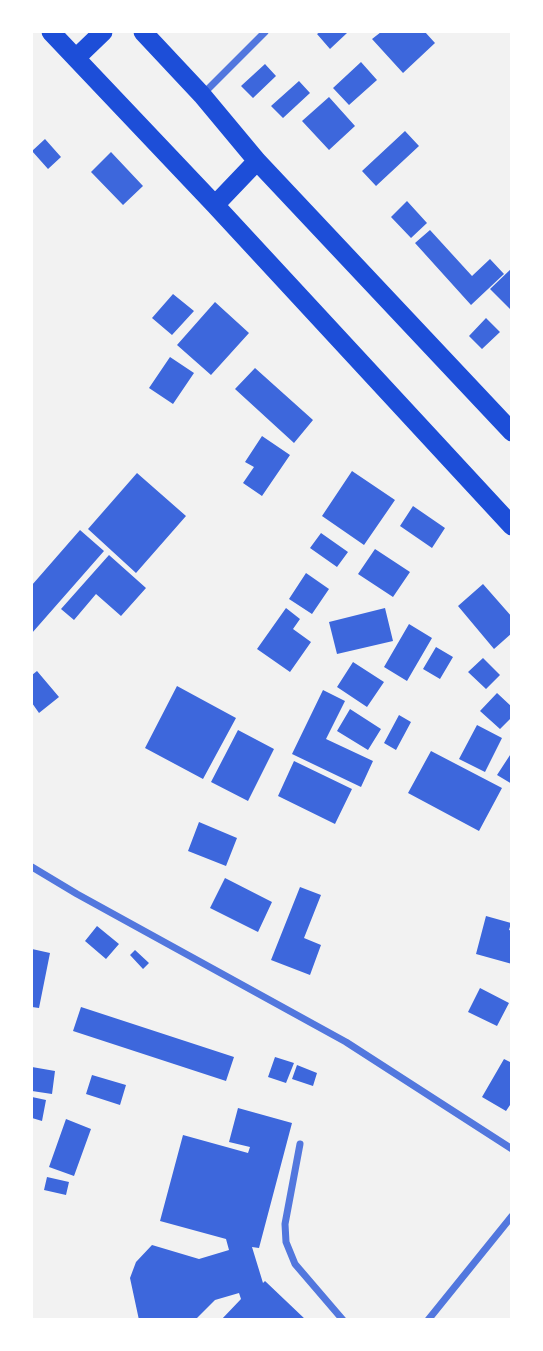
<!DOCTYPE html>
<style>
body{margin:0}
#map{position:relative;width:543px;height:1351px;overflow:hidden;background:#f2f2f2;font-family:Ubuntu,sans-serif}
canvas{display:block}
.frame{position:absolute;inset:0;border:33px solid #fff;pointer-events:none}
</style>
<div id="map">
<canvas width="543" height="1351"></canvas>
<div class="frame"></div>
</div>
<script>
const ctx = document.querySelector('canvas').getContext('2d');
ctx.lineJoin = 'round';
function fill(path, color) { ctx.fillStyle = color; ctx.fill(path, 'evenodd'); }
function stroke(path, color, width, dash) { ctx.strokeStyle = color; ctx.lineWidth = width; ctx.lineCap = dash ? 'butt' : 'round'; ctx.setLineDash(dash || []); ctx.stroke(path); }
fill(new Path2D(`
 M320,32H346L347,33L330,49L317,34Z
 M381,32H425L435,43L403,73L372,39Z
 M361,62L377,80L349,105L333,88Z
 M265,64L276,76L253,98L241,86Z
 M299,81L310,93L283,118L271,106Z
 M329,97L355,126L329,150L302,121Z
 M405,131L419,146L376,186L362,171Z
 M45,139L61,157L48,169L32,151Z
 M111,152L143,186L123,205L91,172Z
 M407,201L427,223L411,238L391,217Z
 M430,230L472,276L490,259L504,274L471,305L415,243Z
 M512,268V311L490,289Z
 M173,294L194,311L172,335L152,318Z
 M215,302L249,333L211,375L177,345Z
 M486,318L500,332L482,349L469,336Z
 M170,357L194,373L173,404L149,388Z
 M255,368L313,420L294,443L235,389Z
 M262,436L290,455L262,496L243,483L254,467L245,462Z
 M352,471L395,500L364,545L322,516Z
 M137,473L186,516L136,573L88,529Z
 M413,506L445,528L432,548L400,526Z
 M80,530L104,551L32,633V585Z
 M321,533L348,552L337,567L310,548Z
 M375,549L410,572L393,597L358,574Z
 M109,555L146,588L121,616L96,594L74,620L61,609Z
 M306,573L329,589L312,614L289,599Z
 M483,584L512,617V633L494,649L458,606Z
 M286,608L300,619L293,629L311,642L290,672L257,649Z
 M385,608L393,641L337,654L329,622Z
 M409,624L432,638L407,681L384,667Z
 M436,647L453,657L440,679L423,669Z
 M483,658L500,675L486,689L468,672Z
 M353,662L384,682L367,707L337,687Z
 M37,671L59,697L39,713L32,703V675Z
 M177,686L236,718L203,779L145,748Z
 M323,690L345,701L326,739L373,761L361,787L292,754Z
 M497,693L512,707V717L500,729L480,711Z
 M350,709L381,729L368,750L337,731Z
 M399,715L411,722L396,750L384,743Z
 M477,725L502,738L485,772L459,759Z
 M238,730L274,749L248,801L211,782Z
 M431,751L502,788L479,831L408,793Z
 M512,752V784L497,775Z
 M294,761L352,789L335,824L278,796Z
 M199,822L237,838L226,866L188,851Z
 M225,878L272,902L258,932L210,908Z
 M300,887L321,895L304,938L321,945L310,975L271,960Z
 M486,916L511,923L509,930L512,931V964L476,954Z
 M97,926L119,944L106,959L85,941Z
 M32,949L50,953L39,1008L32,1007Z
 M135,950L149,963L143,969L130,955Z
 M480,988L509,1003L497,1026L468,1012Z
 M81,1007L234,1057L226,1081L73,1031Z
 M275,1057L294,1063L286,1083L268,1077Z
 M504,1059L512,1063V1102L506,1111L482,1097Z
 M297,1065L317,1073L313,1086L292,1079Z
 M32,1067L55,1071L52,1094L32,1091Z
 M92,1075L126,1085L120,1105L86,1094Z
 M32,1097L46,1100L42,1121L32,1118Z
 M238,1108L292,1123L259,1248L252,1247L263,1283L265,1281L306,1320H221L241,1299L239,1293L215,1300L195,1320H139L130,1278L136,1262L152,1245L199,1259L229,1250L226,1239L160,1221L183,1135L248,1153L250,1147L229,1142Z
 M66,1119L91,1129L74,1176L49,1167Z
 M47,1177L69,1182L66,1195L44,1190Z`), '#3d67dc');
stroke(new Path2D(`
 M202,95L265,32
 M32,867L77,894L346,1042L512,1149
 M300,1144L285,1224L286,1242L295,1264L343,1320
 M428,1320L512,1216`), '#5277de', 7);
stroke(new Path2D(`
 M51,32L215,205L512,526
 M143,32L202,95L257,161L512,432
 M76,58L103,32
 M215,205L257,161`), '#1d4ed8', 19);
</script>
